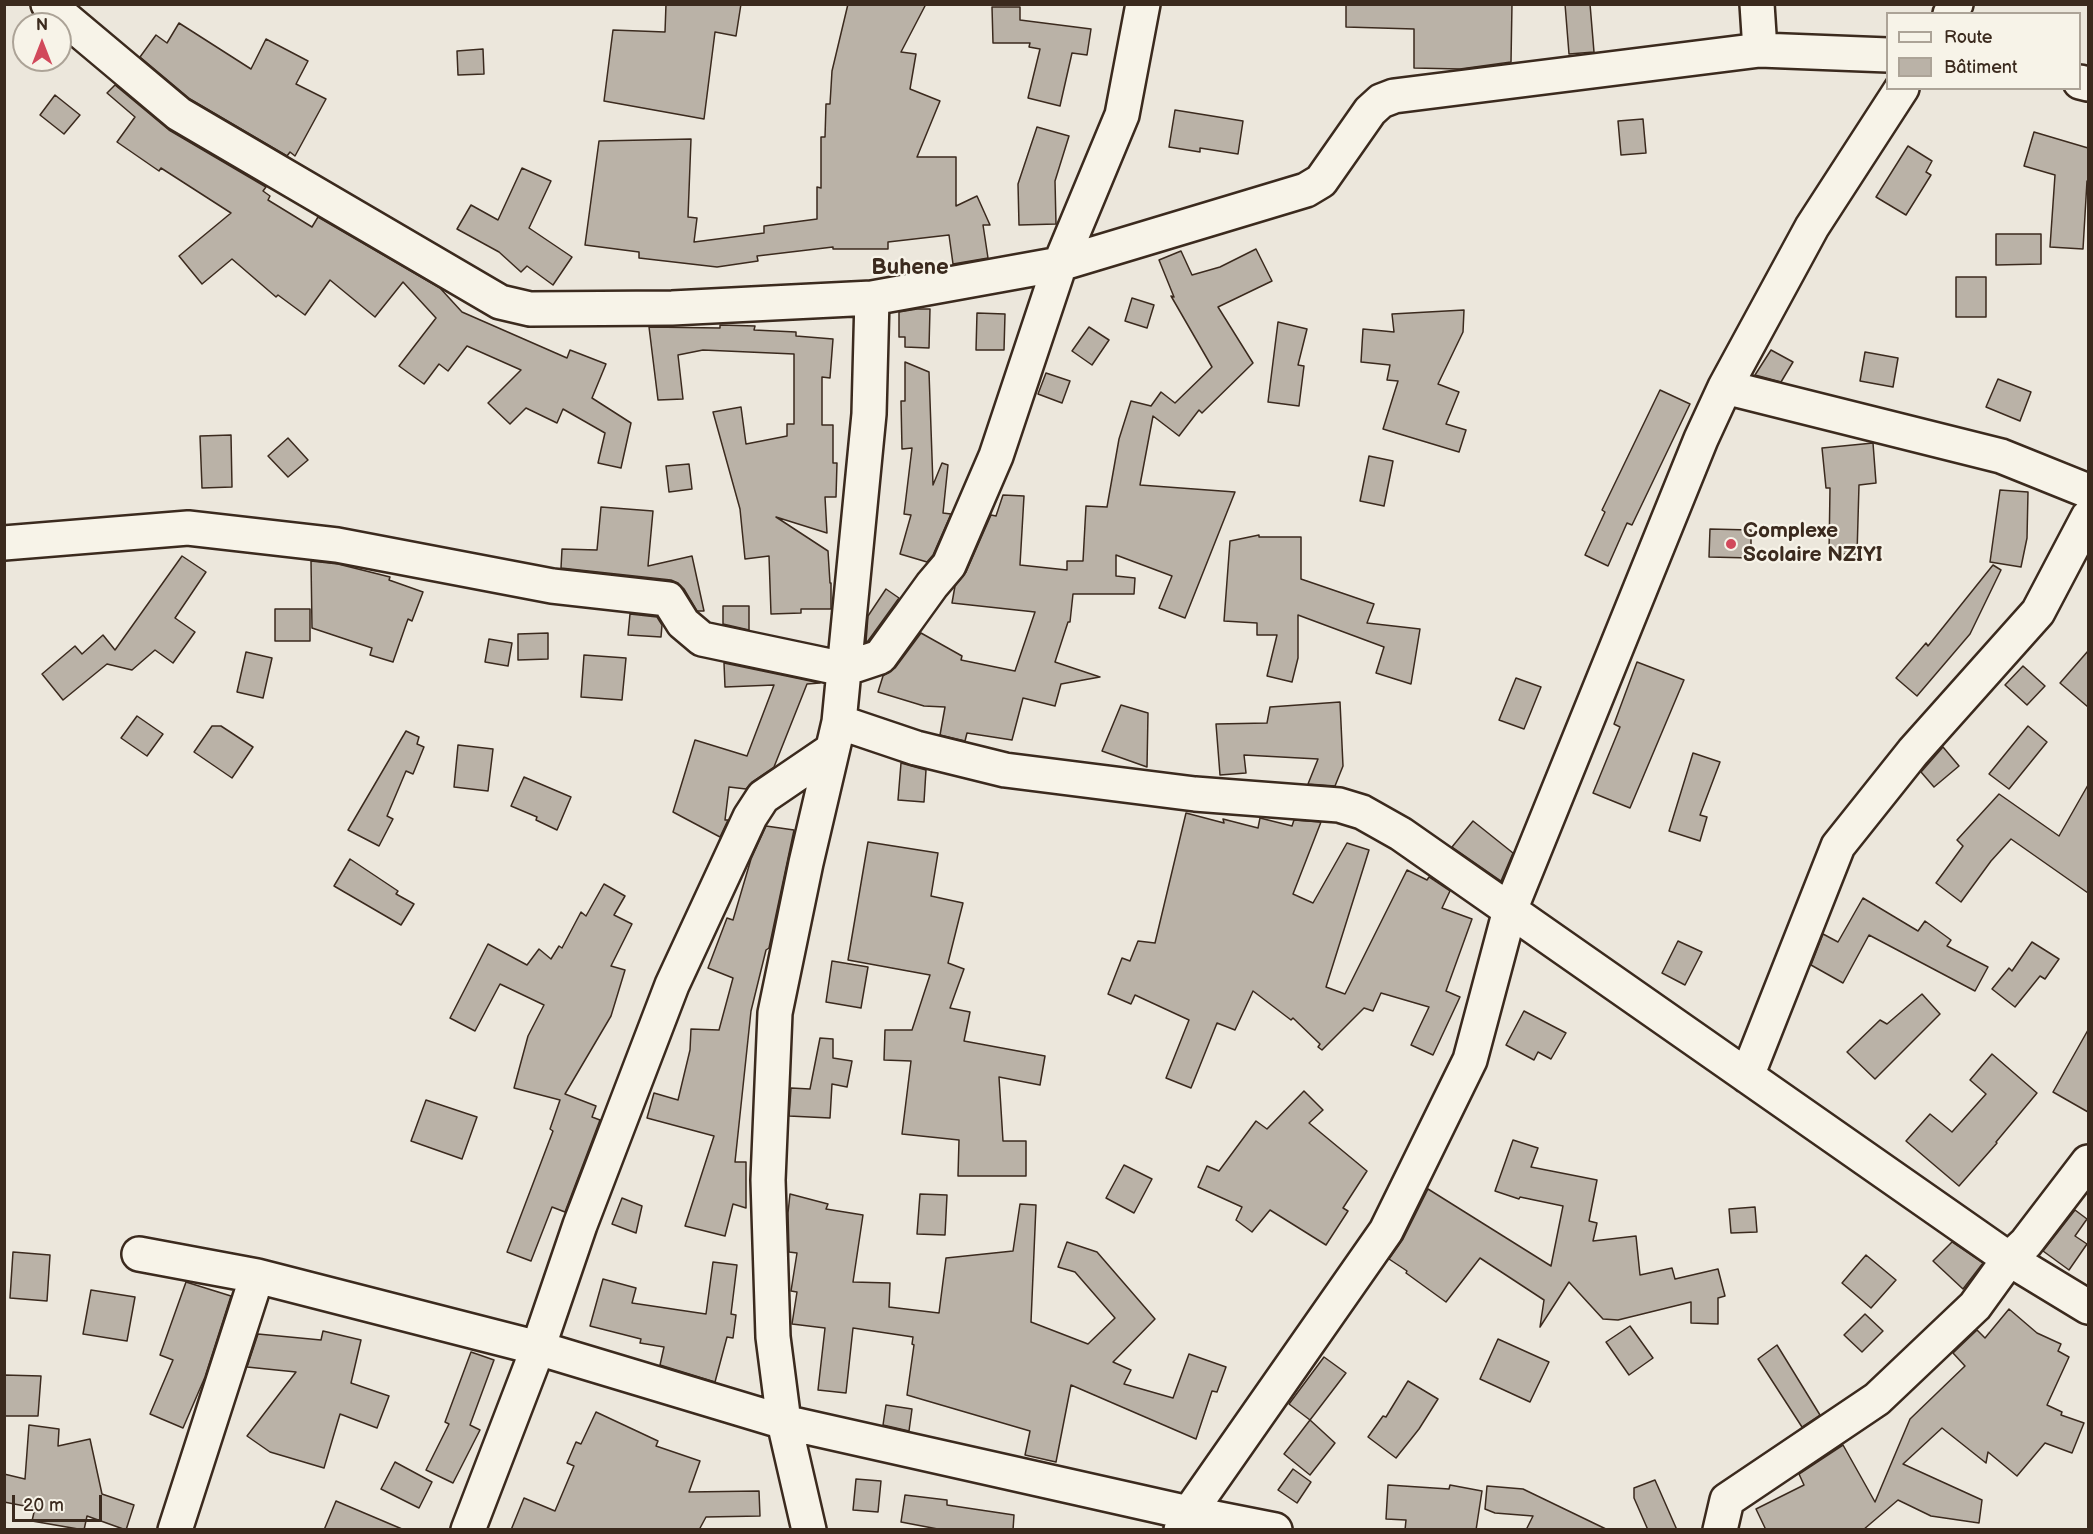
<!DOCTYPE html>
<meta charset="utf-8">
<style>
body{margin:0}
#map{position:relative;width:2093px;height:1534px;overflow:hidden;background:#ece7dc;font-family:"Balsamiq Sans",sans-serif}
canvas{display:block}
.frame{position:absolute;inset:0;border:6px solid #3b2a1e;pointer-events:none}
.legend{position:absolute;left:1886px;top:12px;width:195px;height:78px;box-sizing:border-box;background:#f7f3e8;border:2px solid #aca397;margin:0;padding:8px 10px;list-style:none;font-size:18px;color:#3b2a1e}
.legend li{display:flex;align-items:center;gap:12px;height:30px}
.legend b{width:30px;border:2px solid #aca397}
.north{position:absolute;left:12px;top:12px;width:60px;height:60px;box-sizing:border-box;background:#f7f3e8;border:2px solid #aca397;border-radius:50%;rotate:0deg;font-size:16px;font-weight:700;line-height:24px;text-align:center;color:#3b2a1e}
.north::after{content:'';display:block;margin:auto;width:21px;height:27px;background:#d1495b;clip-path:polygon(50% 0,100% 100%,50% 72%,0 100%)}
.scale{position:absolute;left:12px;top:1495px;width:90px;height:27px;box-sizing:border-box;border:3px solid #3b2a1e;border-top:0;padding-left:8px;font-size:18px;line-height:21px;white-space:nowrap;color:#3b2a1e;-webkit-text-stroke:4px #f7f3e8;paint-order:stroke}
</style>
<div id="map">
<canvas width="2093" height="1534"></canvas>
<div class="frame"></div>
<ul class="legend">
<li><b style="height:8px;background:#f7f3e8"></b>Route</li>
<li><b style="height:16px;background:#bab2a7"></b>Bâtiment</li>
</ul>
<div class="north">N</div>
<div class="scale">20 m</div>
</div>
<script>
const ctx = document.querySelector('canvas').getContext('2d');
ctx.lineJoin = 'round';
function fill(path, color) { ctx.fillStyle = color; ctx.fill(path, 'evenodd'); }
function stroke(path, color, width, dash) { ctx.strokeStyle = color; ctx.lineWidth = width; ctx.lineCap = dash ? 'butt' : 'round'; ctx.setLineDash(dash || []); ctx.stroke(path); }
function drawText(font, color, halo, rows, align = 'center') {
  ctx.font = font + ' "Balsamiq Sans",sans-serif'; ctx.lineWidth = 4.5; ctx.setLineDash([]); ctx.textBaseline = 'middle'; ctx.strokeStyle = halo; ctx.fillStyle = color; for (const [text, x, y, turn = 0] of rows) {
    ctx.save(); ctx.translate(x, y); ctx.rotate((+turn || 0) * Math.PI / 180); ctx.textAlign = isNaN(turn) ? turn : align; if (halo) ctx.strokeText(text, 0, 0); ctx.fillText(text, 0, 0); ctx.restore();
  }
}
const building = new Path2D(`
 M666,4H741L736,36L715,32L704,119L604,101L613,30L665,32Z
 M848,4H926L901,52L916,54L910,89L940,101L917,157H956V206L977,196L990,225H983L988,258L953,264L949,235L888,242V249H833V247L757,256L758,261L717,267L639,258V252L585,245L599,141L691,139L688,217L697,218L694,242L764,233V226L817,219V187L821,188V137H825L826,104H830L832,71Z
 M1346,4H1512L1511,62L1460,69L1414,68V29L1346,27Z
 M1565,4H1590L1594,52L1569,54Z
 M992,7H1020V20L1091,29L1087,55L1072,53L1060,106L1028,98L1040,49L1029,47L1030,43H993Z
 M179,23L251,69L266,39L308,61L296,84L326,99L295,156L290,152L287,156L190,99L140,57L156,35L167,43Z
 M483,49L484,74L458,75L457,51Z
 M115,85L169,130L266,187L263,191L270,196L268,200L312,227L318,217L440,288L462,312L567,358L570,350L606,364L592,398L631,423L621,468L598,463L605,433L563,409L557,423L526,408L510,424L488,403L521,370L467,346L448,371L439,364L424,384L399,366L436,318L403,282L375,317L330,280L305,315L278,295L276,297L232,259L202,284L179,256L231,213L161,168L159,171L117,142L135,117L107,93Z
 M55,95L80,115L64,134L40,115Z
 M1175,110L1243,121L1238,154L1200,148V152L1169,147Z
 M1643,119L1646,153L1621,155L1618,121Z
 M1037,127L1069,136L1055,181L1056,224L1019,225L1018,184Z
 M2034,132L2088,148V182L2087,181L2083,249L2050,247L2055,175L2024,166Z
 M1908,146L1932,161L1926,172L1931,175L1906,215L1876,197Z
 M522,168L551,181L529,228L572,257L553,285L527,266L521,272L499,252L457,229L471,205L498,220Z
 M1996,234H2041V264L1996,265Z
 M1256,249L1272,281L1218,307L1253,363L1202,413L1199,410L1179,436L1153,416L1140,485L1235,492L1185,618L1159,608L1172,576L1116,555V576L1135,578L1134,594H1073L1070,622H1068L1055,662L1100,677L1061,684L1055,706L1023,698L1012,740L967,733L965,741L940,735L945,707L924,706L878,692L883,676L895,668L921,633L962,656L961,660L1015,671L1035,612L952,603L955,586L966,572L991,515L996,516L1003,495L1024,496L1020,565L1067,570V561H1083L1086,506L1107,507L1119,439L1131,401L1151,406L1161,392L1175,403L1212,367L1171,296L1174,297L1159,260L1181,251L1192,275L1220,267Z
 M1956,277H1986V317H1956Z
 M1132,298L1154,305L1147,328L1125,321Z
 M917,309H930L929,348L905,347V337H899V312Z
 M1464,310L1463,332L1438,384L1459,392L1446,424L1466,430L1459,452L1383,429L1398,381L1387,380L1390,365L1361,362L1363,329L1394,332L1392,314Z
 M977,313L1005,314L1004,350H976Z
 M1278,322L1307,329L1298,365L1304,366L1299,406L1268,402Z
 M720,325L755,326L754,330L796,332V336L833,339L830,378L822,377V425H833V463H837L836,497H825L827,533L776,517L828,551L830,583H831V609H801V613L771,614L769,556L745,559L740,509L713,412L741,407L746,444L787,436V424H794V354L703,350L678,355L683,399L658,400L649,327L720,328Z
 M1089,327L1109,340L1092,365L1072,351Z
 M1771,350L1793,362L1781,382L1755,375Z
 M1865,352L1898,358L1893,387L1860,381Z
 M905,362L929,372L933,485L942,463L948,465L943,513L951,514L933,555L927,562L900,554L911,515L904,514L912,448L902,449L901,401H905Z
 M1046,373L1070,381L1062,403L1038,394Z
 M1998,379L2031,392L2020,421L1986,407Z
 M1660,390L1690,404L1632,525L1627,523L1608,566L1585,555L1605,512L1602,510Z
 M231,435L232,487L202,488L200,436Z
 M288,438L308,460L288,477L268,456Z
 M1873,443L1876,483L1859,485L1857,554H1829L1830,488H1826L1822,448Z
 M1369,456L1393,461L1384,506L1360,501Z
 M689,464L692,489L669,492L666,466Z
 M2000,490L2028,492L2027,538L2021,567L1990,562Z
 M601,507L653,511L648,566L692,556L704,611H697L684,589L678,583L671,580L561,568L562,549L597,550Z
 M1710,529L1751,530V558L1709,557Z
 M1259,535V537H1301V579L1374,604L1367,623L1420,629L1411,684L1376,673L1384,647L1298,615V658L1292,682L1267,676L1277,635H1257V623L1224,621L1230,541Z
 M182,556L206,572L175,618L195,632L173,663L155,650L132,670L107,664L63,700L42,674L75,646L82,654L103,635L115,650Z
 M311,561L338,564L390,577L389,580L423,592L412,621L408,619L393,662L370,655L372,648L312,628Z
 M1993,565L2001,570L1970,634L1917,696L1896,678L1926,643L1928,646Z
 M886,589L899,598L868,641L866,642L868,616Z
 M723,606H749V630L723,624Z
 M275,609H310V641H275Z
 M630,614L657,617L662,625L661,637L628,635Z
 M548,633V659L518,660V634Z
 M489,639L512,643L508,666L485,662Z
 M2088,651V707L2060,683Z
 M246,652L272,658L263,698L237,692Z
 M584,655L626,658L622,700L581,697Z
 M1637,662L1684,680L1630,808L1593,793L1620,727L1614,724Z
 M724,663L820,683L807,684L774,767L752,782L746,789L729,787L725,820H728L720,837L673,812L695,740L747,756L774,685L725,687Z
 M2023,666L2045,686L2027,705L2005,685Z
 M1516,678L1541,687L1524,729L1499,720Z
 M1340,702L1343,766L1335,786L1308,784L1318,759L1244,755L1246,773L1220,775L1216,724L1267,723L1270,707Z
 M1121,705L1148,713L1147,767L1102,751Z
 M137,716L163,734L147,756L121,738Z
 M212,726H221L253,747L232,778L194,752Z
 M2028,726L2047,742L2009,789L1989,774Z
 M406,731L419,737L417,744L424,747L413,774L406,771L387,816L393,819L379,846L348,830Z
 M458,745L493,749L488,791L454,787Z
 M1943,747L1959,766L1934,787L1921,772Z
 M1693,753L1720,762L1700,815L1707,817L1700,841L1669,831Z
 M901,763L926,770L924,802L898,800Z
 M524,777L571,797L557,830L536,820L537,817L511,806Z
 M2088,785V893L2011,839L1991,861L1961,902L1936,883L1963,846L1957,840L1999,794L2059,836Z
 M1186,813L1224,823L1223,819L1258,828L1260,818L1292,826L1294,820L1321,822L1293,894L1313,903L1347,843L1369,850L1326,987L1345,994L1407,870L1427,880L1429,877L1450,891L1442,908L1472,919L1446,991L1460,997L1433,1055L1411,1045L1429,1007L1381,993L1373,1011L1364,1008L1322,1050L1318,1047L1320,1044L1293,1018L1291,1020L1253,991L1235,1030L1217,1023L1191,1088L1166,1078L1189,1020L1135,995L1131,1004L1108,994L1122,958L1130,961L1138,941L1155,943Z
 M1473,821L1513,853L1501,881L1452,847Z
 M766,826L794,830L769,948L766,950L751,1011L735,1162H746V1208L733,1204L725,1236L685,1226L714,1136L647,1118L654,1093L678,1100L690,1050L691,1029L719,1030L733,978L708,968L727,918L733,920L751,859Z
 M868,842L938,853L931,896L963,903L948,963L964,969L950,1008L970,1012L964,1041L1045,1056L1040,1085L999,1077L1003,1141H1026V1176H958L959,1140L902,1134L911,1061L884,1060L885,1030H912L930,975L848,960Z
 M350,859L398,891L396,894L414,904L401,925L334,886Z
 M604,884L625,896L614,915L632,924L611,966L625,970L611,1016L565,1094L596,1106L592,1117L600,1120L565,1212L552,1207L531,1261L507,1252L553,1131L550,1129L560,1100L514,1088L528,1036L544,1005L500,984L475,1031L450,1018L488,944L527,965L539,949L551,959L559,946L562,948L581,912L586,916Z
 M1863,898L1918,931L1925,921L1951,940L1947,946L1988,967L1975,991L1869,935L1843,983L1811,965L1823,934L1838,942Z
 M1678,941L1702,952L1685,985L1662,973Z
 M2032,942L2059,959L2045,979L2040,976L2015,1007L1992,989L2009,968L2012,971Z
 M832,961L868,967L861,1008L826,1002Z
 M1922,994L1940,1014L1875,1079L1847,1052L1880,1020L1887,1024Z
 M1524,1011L1566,1033L1551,1059L1538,1052L1534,1060L1506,1045Z
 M2088,1030V1112L2053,1092Z
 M820,1038L833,1039V1058L852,1061L847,1087L832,1084L830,1118L789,1116L791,1088L810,1089Z
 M1992,1054L2037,1093L1996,1142L1997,1143L1959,1186L1906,1141L1930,1114L1952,1132L1986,1094L1970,1080Z
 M1304,1091L1323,1110L1309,1123L1367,1171L1343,1208L1348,1211L1326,1245L1270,1210L1252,1232L1236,1220L1242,1207L1198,1187L1207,1166L1219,1171L1256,1121L1267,1129Z
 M426,1100L477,1117L462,1159L411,1141Z
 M1513,1140L1538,1148L1531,1167L1597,1180L1589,1221L1597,1223L1593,1241L1636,1236L1640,1275L1672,1268L1675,1279L1718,1269L1725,1296L1718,1298V1324L1691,1323V1302L1618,1320L1603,1319L1569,1282L1540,1327L1544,1300L1480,1258L1446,1302L1406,1273L1407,1271L1389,1259L1403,1239L1428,1189L1551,1266L1563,1206L1520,1197L1519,1199L1495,1191Z
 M1124,1165L1152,1179L1134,1213L1106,1198Z
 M790,1194L828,1204L826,1209L863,1215L853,1282L890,1283L889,1307L939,1313L946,1258L1013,1251L1020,1204L1036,1205L1031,1322L1088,1344L1115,1318L1075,1272L1058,1267L1067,1242L1097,1252L1155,1319L1113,1362L1131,1370L1124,1384L1173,1398L1189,1354L1226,1367L1217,1392L1212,1391L1196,1439L1071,1385L1056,1462L1025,1455L1030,1431L907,1395L914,1345L912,1344L913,1337L853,1328L846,1393L818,1390L825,1328L792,1324L797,1292L791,1291L797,1253L789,1252L788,1213Z
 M920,1194L947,1195L945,1235L917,1234Z
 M622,1198L642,1206L636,1233L612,1224Z
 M1755,1207L1757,1232L1731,1233L1729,1209Z
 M2075,1210L2087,1219L2075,1236L2087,1244L2069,1270L2043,1251Z
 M1952,1242L1983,1263L1963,1289L1933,1261Z
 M13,1252L50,1255L47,1301L10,1298Z
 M1866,1255L1896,1280L1871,1308L1842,1283Z
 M713,1262L737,1265L731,1314L736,1315L733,1338L727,1337L715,1382L660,1365L664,1347L640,1343L641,1339L590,1326L603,1279L636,1288L632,1303L706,1314Z
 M186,1282L231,1296L205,1377L183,1428L150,1414L173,1360L160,1355Z
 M91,1290L135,1297L127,1341L83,1334Z
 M2009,1309L2037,1333L2061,1344L2058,1351L2069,1357L2047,1405L2062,1412L2061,1415L2084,1423L2072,1453L2045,1443L2017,1476L1988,1452L1986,1463L1942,1428L1903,1464L1982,1500L1979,1523L1931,1516L1898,1500L1863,1530H1766L1756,1509L1804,1485L1799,1474L1843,1445L1875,1502L1910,1419L1965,1366L1953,1353L1977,1330L1985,1338Z
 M1865,1314L1883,1331L1862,1352L1844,1335Z
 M1630,1326L1653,1358L1629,1375L1606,1342Z
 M323,1331L361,1340L351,1383L389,1396L377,1428L340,1414L324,1468L270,1452L247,1436L296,1372L247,1367L258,1334L321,1340Z
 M1498,1339L1549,1362L1530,1402L1480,1379Z
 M1777,1345L1820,1415L1802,1427L1758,1359Z
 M471,1352L494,1360L470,1425L480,1430L453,1483L426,1470L449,1424L445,1422Z
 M1324,1357L1346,1373L1310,1420L1289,1404Z
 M4,1375L41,1376L38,1416H4Z
 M1408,1381L1438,1399L1419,1429L1396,1458L1368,1437L1383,1416L1386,1417Z
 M886,1405L912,1409L909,1431L883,1425Z
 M596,1412L658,1441L656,1446L700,1461L689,1492L759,1491L760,1516L706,1517L699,1530H511L524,1498L555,1511L574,1466L567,1463L576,1442L581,1444Z
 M1310,1420L1335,1443L1310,1475L1284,1454Z
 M29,1425L59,1429L58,1446L90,1439L102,1494L134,1505L126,1530L87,1516L84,1530L32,1521L35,1508L4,1502V1474L25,1479Z
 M395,1462L432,1482L419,1508L381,1489Z
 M1293,1469L1311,1482L1297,1503L1278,1490Z
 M856,1479L881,1481L878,1512L853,1510Z
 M1655,1480L1677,1530H1648L1634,1498V1488Z
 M1388,1485L1449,1489L1450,1485L1482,1491L1476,1530H1405L1406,1520L1386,1519Z
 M1487,1486L1523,1489L1608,1530H1526L1533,1516L1495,1513L1485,1509Z
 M905,1495L947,1500V1505L1014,1515L1013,1530H943L901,1522Z
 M336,1501L402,1529V1530H324Z`);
fill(building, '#bab2a7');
stroke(building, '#3b2a1e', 1.5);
const street = new Path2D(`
 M48,4L179,114L500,302L530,309L672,308L872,298L1060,264L1306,190L1321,181L1370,111L1381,101L1394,96L1760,50L1888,55
 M1757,4L1760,50
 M1950,14L1956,4
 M2080,82L2088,84
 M1725,387L2001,456L2088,491
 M4,543L188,528L337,545L552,586L668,599L683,623L702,639L844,669L880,657L932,585L949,565L996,456L1060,264L1122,115L1143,4
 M839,722L916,748L1005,770L1195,794L1339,805L1362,812L1401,834L2009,1259L2088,1307
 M1747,1076L1838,846L1913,752L2038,612L2088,517
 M139,1254L257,1276L538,1348L784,1422L1189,1513L1275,1530
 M175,1530L257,1276
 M468,1530L538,1348L580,1225L672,985L750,817L763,797L832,750
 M809,1530L784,1422L773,1337L768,1180L775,1013L806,863L839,722L869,414L872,298
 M1181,1530L1189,1513L1386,1231L1470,1060L1510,910L1701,439L1725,387L1812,227L1902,88
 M1720,1530L1727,1500L1877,1399L1975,1306L2009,1259L2026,1243L2088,1162`);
stroke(street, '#3b2a1e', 38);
stroke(street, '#f7f3e8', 33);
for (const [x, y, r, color] of [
 [1731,544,6,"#d1495b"]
]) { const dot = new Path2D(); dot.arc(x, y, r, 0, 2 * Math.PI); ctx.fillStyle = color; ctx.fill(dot); stroke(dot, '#f7f3e8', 2); }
drawText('bold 21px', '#3b2a1e', '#f7f3e8', [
 ["Complexe",1743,532],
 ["Scolaire NZIYI",1743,556]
], 'left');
drawText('bold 22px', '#3b2a1e', '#f7f3e8', [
 ["Buhene",910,268]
]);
</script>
